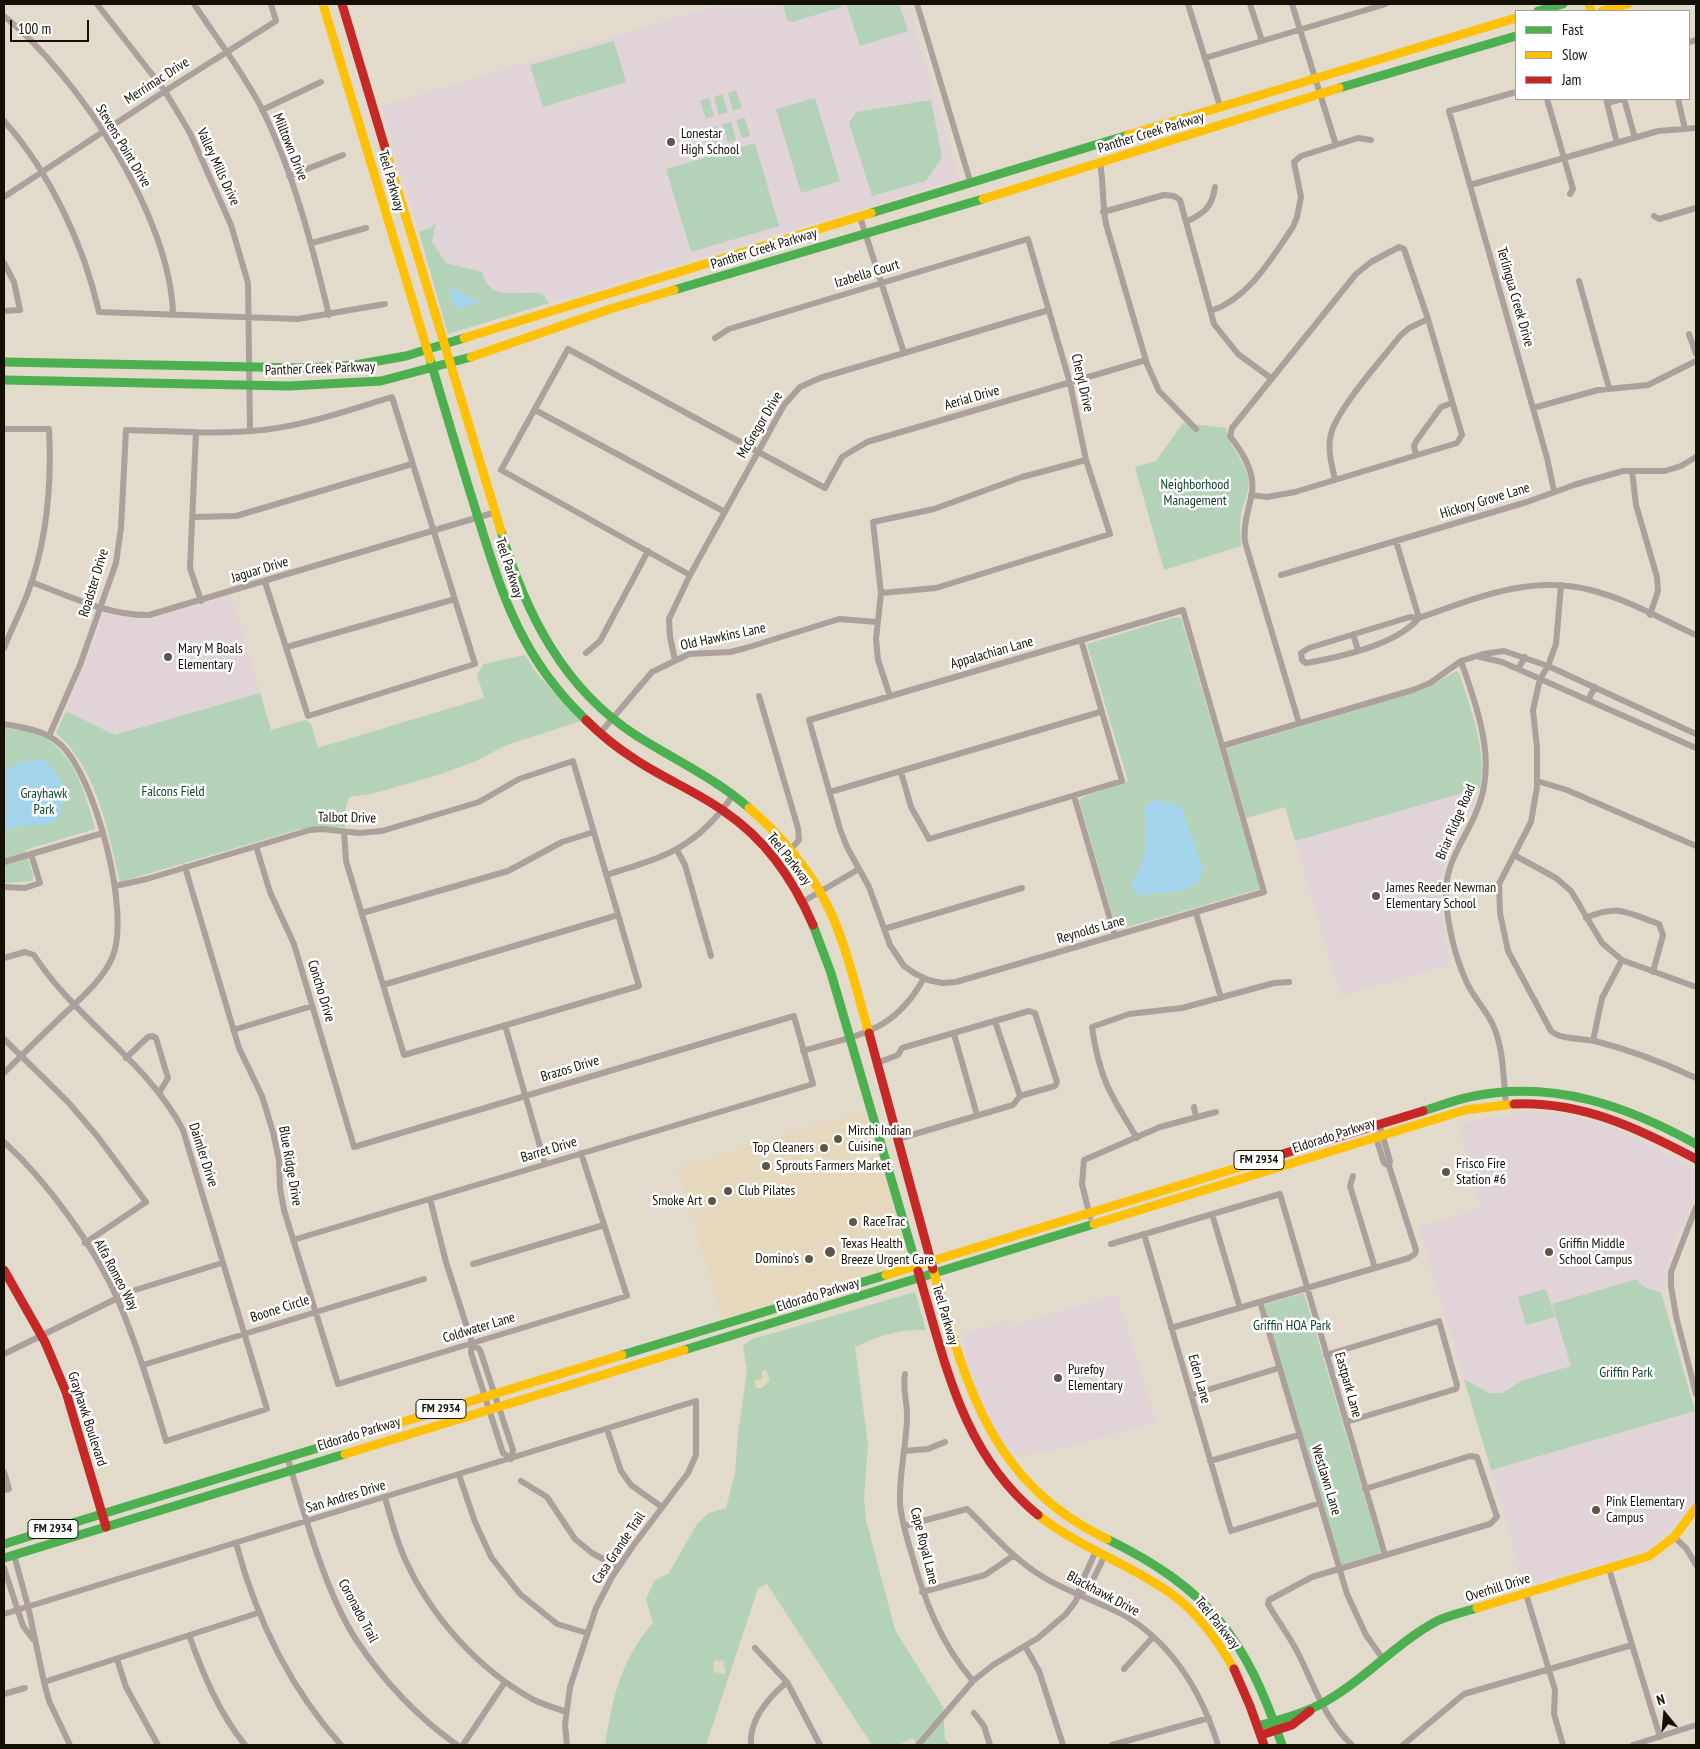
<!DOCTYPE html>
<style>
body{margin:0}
#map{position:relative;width:1700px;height:1749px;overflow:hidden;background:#e2dacb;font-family:"PT Sans Narrow",sans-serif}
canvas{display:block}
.frame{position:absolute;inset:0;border:5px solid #151006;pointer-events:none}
.legend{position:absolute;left:1515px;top:10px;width:175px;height:90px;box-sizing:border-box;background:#fff;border:1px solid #a19f9b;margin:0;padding:6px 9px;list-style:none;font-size:15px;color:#151006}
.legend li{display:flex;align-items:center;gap:10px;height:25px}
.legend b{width:25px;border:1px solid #a19f9b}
.north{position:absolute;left:1640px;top:1689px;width:50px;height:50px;-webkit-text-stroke:4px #fff;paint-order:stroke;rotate:343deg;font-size:14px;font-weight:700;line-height:20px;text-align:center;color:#151006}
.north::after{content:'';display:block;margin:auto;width:18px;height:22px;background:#151006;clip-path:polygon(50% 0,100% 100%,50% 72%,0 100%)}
.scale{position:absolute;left:10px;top:20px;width:79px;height:22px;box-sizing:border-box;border:2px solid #151006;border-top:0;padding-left:6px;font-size:15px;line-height:18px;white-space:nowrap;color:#151006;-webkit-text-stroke:4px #fff;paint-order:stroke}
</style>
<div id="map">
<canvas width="1700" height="1749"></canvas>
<div class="frame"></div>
<ul class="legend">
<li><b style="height:6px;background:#4caf50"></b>Fast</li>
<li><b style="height:6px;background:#ffc107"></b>Slow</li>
<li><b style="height:6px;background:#c62828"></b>Jam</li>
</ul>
<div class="north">N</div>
<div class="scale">100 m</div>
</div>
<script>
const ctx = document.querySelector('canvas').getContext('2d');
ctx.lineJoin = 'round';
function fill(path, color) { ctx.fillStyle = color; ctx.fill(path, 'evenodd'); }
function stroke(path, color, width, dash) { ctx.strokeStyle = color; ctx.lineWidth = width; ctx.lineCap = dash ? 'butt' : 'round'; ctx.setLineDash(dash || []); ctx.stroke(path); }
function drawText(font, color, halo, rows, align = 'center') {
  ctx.font = font + ' "PT Sans Narrow",sans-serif'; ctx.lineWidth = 5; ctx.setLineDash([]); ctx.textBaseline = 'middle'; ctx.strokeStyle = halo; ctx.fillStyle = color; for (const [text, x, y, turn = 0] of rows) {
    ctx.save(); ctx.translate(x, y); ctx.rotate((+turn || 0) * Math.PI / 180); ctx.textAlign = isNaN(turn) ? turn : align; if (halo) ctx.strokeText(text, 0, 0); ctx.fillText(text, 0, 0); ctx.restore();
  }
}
fill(new Path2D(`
 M865,1110L907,1254L906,1262L722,1318L678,1168Z`), '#e5d8bd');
fill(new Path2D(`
 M721,4H908L959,179L448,334L382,106Z
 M231,596L260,693L115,735L66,711L104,614L144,620Z
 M1471,790L1474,795L1475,802L1454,838L1446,860L1441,887L1440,906L1449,965L1341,996L1295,841Z
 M1515,1113H1557L1593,1121L1632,1136L1696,1170V1197L1675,1239L1661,1292L1647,1290L1641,1286L1553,1304L1571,1366L1523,1380L1502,1393H1489L1464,1379L1419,1227L1481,1208L1459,1124Z
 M1117,1295L1156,1422L1046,1453L1012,1455L1001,1443L981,1404L964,1351L962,1334L1010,1320L1012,1325Z
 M1695,1411L1696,1499L1682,1520L1647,1551L1525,1586L1491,1470Z`), '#e1d4d8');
fill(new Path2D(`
 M783,4H840L842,7L792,22L787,20Z
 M846,4H899L908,31L860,46Z
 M614,41L626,82L543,107L530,65Z
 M736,90L742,108L733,111L728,93Z
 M722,94L728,112L719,115L714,97Z
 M709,98L714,116L706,119L700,101Z
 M815,98L840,181L801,193L776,109Z
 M931,100L942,157L926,181L872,196L849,123L856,112Z
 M745,118L750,136L742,138L736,120Z
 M731,122L736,140L728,142L722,124Z
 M717,126L722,144L714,146L708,128Z
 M755,143L779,226L691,252L666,169Z
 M436,222L432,242L446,263L482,272C491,304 519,289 543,294L549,303L448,334L419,232L432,227Z
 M1183,423L1226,428C1227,444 1244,459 1248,477C1251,491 1243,502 1241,515C1239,525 1241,536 1241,546L1164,570L1135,467L1156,461Z
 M1176,617L1181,618L1260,889L1117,930L1079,800L1085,796L1128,781L1087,644Z
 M525,655L538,675L580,721L504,746L476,761L438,775L371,794L349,797L345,812V827L300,829L120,882C108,831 97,768 56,733L66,711L115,735L260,693L271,730L305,720L311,724L318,748L484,698L477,674L484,664Z
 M1456,671L1460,675C1471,712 1487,749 1480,788L1295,841L1285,807L1246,818L1226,749L1414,693L1429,687Z
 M4,728C17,730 33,731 45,738C76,756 87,798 95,829L25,850L33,874V881L4,883Z
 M1637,1279C1643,1289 1650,1290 1661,1292L1695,1411L1491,1470L1464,1379L1489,1393H1502L1523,1380L1571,1366L1552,1304Z
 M1546,1289L1555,1317L1526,1325L1518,1297Z
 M915,1292L926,1330C898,1329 880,1335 855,1347L868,1444L864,1498L866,1520L895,1630L943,1707L945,1740L951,1745H919L912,1738L899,1745H872L767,1584L758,1588L706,1745H605C613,1697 620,1661 653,1623L646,1599L655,1580L669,1573L697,1524L709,1513L726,1508L735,1473L738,1433L747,1371L743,1345L753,1339Z
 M1304,1293L1381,1553L1341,1565L1263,1305Z`), '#b3d2b7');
fill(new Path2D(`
 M766,1369L770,1380L762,1388H756L754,1380L762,1379V1372Z
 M716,1659L718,1662L722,1660L725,1662L723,1667L726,1669L725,1674L714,1672L713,1662Z`), '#e1d8bd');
fill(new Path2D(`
 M452,288L480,303L455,309L450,290Z
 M42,759C55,769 63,778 63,794C62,844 27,815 4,832V771L18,763Z
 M1152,800L1176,804L1182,808L1203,869C1202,895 1156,893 1136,895L1132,885C1132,878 1137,874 1140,868C1147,849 1146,829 1144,809Z`), '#a3d4eb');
stroke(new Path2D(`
 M97,4L165,91L190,133L231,225L248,283L250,431
 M194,4C217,39 243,72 262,109C294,174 312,245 329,315
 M917,4L971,184
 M1188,4L1220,106
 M1250,4L1262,41
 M1292,4L1336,145
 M4,16C79,77 171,217 173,315
 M1689,42L1696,40
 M1205,58L1386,4
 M1516,92L1449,111L1547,458L1554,491
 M1547,99L1573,189L1570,194
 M1606,99L1617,143
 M1624,99L1635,138
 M1678,99L1685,129
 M1607,103L1622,99
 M262,110L321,82
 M4,121C50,172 84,246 99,312L298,319L385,304
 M1100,163C1104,184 1102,204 1106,224L1147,364L1159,391L1196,429
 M289,176L343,155
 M1470,185L1658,131L1696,128
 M4,197L165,91L276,21L271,4
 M1103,212L1164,195L1174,196L1180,200L1214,324L1238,354L1272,379
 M1654,216L1659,219L1696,208
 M860,217L904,353
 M1186,222C1204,213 1212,208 1215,187
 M312,243L366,228
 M4,263L14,282L20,310L4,311
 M1579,281L1609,388
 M1211,311C1249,298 1271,259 1293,227L1297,217L1301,197L1294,162L1301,156L1358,138L1371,140
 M1689,334L1696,354
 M715,338L729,329L1028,239L1070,383L1086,460L1110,534L936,588L881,593
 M1533,408L1598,390L1648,385L1696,361
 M535,410L725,512
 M4,429H49C52,485 47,542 27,595C20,613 11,630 4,648
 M196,432L190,568L201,601
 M1416,455L1414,446L1417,440L1441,407L1452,403
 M1632,471L1636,505L1657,577L1658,591L1650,615
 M1335,480C1332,465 1327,450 1331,434C1337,409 1383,358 1400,336L1409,328L1428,319
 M1251,495L1267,497L1295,492L1457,443L1462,435L1428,319L1404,249L1399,247L1371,262L1356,274L1232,428L1230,436C1242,452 1255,471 1252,492C1249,510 1243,523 1245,542L1299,723
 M194,517L236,516L412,464
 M1396,541L1419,618
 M690,575L501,470L568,349L825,488L842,457L867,442L1146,360
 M1281,575L1527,502L1577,484L1623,471H1665L1681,466L1696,457
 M31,582C70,596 108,616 149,615L496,512
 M1561,585L1556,644L1548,666L1540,679L1533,710L1537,748V787L1531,822L1499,884L1500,913L1508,951L1551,1031C1562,1040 1581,1038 1595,1041C1630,1050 1664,1063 1696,1078
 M1183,610L1264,892L956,982L942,983L928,980L914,973L904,966L890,945L869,887L847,847L840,829L809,720Z
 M1419,618C1396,645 1341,657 1306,663L1302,660L1301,653L1309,648L1410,617L1419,618C1476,598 1533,573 1594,591C1629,600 1663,620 1696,635
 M1353,634L1358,650
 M287,647L455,599
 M586,653L600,641L648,551
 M1480,657L1502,662L1696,748
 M675,660L670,637L669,619L690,575L784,405L800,387L820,378L1049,310
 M1461,661C1478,711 1499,765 1475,815C1463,842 1445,864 1446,895C1447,924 1455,957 1467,983C1474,998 1486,1010 1493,1025C1504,1049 1503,1078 1506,1103
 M1518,669L1525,657
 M759,696L798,828L799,840L790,850
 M890,696L878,660L876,639L881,593L873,522L934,509L1022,477L1086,460
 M1588,700L1595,687
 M4,724C24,728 44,730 60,744C95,775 132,915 112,958C102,981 79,1000 61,1017C41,1036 23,1054 4,1073
 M601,732L652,672L689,654L730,652L746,648L839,619L877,622
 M49,736L80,665L116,563L121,528L126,430C171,431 218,435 263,430C307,425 349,410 392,397L475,664L308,716L265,582
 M1222,746L1413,690L1430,683L1461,661L1483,654L1504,651L1548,666L1696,734
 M901,772L911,807L929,839L1122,781L1081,640
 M1537,781L1567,790L1696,846
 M830,792L1100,712
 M1074,796L1115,936
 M256,846L270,892L294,944L354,1147L794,1016L813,1084L293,1240
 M677,850L685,865L711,956
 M1514,855L1556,878L1571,891L1602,943L1622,960L1696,987
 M4,862L103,833
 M185,867L239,1048L262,1096L273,1132L279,1160L280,1188L284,1210L338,1384L627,1296L581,1153
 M606,875C665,857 697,848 733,795
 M115,886L147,879L310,830L322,829L359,833L382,831L479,802L519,779L573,761L639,986L404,1055L346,861L344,832
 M4,887L25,888L40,883L31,854
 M804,901L859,869
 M362,913L508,871L562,842L594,832
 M1196,913L1221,998
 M1586,918C1617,903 1630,914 1659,924L1663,935L1653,972
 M884,929L1022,888
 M4,958L25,952L34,955C75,1019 148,1062 183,1130L267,1409L166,1441C152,1393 137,1345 118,1300C94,1246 47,1181 4,1142
 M383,985L618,915
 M995,1021L1020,1096
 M505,1025L545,1164
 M233,1030L312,1006
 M954,1034L977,1115
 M4,1039L68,1102L98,1137L146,1202L85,1243
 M1593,1041L1602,998L1622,960
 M803,1051C859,1034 894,1033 924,978
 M126,1058L148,1037L152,1036L156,1038L168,1078L159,1093
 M877,1063L898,1055L902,1048L1029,1011L1035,1013L1057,1082L1055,1086L1020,1096L1013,1105L898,1139
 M1194,1107L1196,1117
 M1375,1134L1384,1163L1389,1166
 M1137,1138C1111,1096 1099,1078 1092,1027L1129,1014L1182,1008L1274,983L1289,982
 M1353,1176L1350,1186L1375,1268
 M430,1199L446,1262L472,1343L471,1353L503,1453L511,1459L513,1450L480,1350L472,1343
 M1696,1207L1671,1272V1286L1676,1316L1696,1394
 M1212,1214L1240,1308
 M1090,1217L1082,1184L1084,1160L1160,1127L1216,1112
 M1144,1234L1231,1531L1320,1503
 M1111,1244L1280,1194L1385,1555
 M473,1264L604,1225
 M1260,1302L1347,1594L1366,1635L1383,1659
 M1171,1328L1409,1258L1415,1254L1416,1250L1389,1166L1390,1161L1379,1123
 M4,1354L132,1291L222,1263
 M1326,1355L1439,1321L1457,1385L1456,1389L1346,1422
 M143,1365L424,1279
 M905,1374C902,1390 908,1403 907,1419C906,1447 899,1474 900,1503C901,1520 907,1538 912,1555C925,1602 941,1644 973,1681
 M1191,1395L1279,1368
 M607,1429L621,1471L631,1485L662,1507
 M904,1451L928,1449L945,1442
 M287,1456C304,1512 325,1593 357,1641C385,1683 416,1716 457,1745
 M1210,1461L1299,1435
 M4,1472L9,1489L4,1490
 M459,1475L475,1522L491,1557L520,1594L557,1624L587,1633
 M521,1481L547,1497L575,1539L592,1553L618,1567
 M385,1498C391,1518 396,1540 405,1559C431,1617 479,1670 534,1700C544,1705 556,1708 566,1712
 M904,1526L967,1509C992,1533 1013,1559 1043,1577C1068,1592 1096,1601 1122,1614C1173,1643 1201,1691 1218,1745
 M1674,1537L1686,1548L1696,1565
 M236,1543C256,1618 289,1687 341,1745
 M14,1555L28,1606L44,1682L49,1701L70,1745
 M4,1568L23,1626L33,1639
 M1609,1569L1660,1737
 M922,1592L985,1575L1013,1556
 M1079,1594L1089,1588L1104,1557
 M1526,1594L1555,1690L1554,1714L1563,1745
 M4,1614L696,1401V1455L688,1473L633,1546L612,1577L596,1608L570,1687L565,1725L567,1745
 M189,1635C203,1674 219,1713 245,1745
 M1025,1646L1039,1671L1063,1745
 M755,1648L787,1682L820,1745
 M117,1659L126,1687L158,1745
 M1124,1669L1153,1637
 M44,1682L258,1613
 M4,1694L25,1688
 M974,1713L984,1726L990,1745
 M463,1745L505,1682
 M751,1745C749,1720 768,1698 787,1682
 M918,1745L973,1681L993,1665L1038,1638L1066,1614L1076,1601L1080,1586L1095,1553
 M1112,1745L1209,1718
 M1352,1745C1326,1721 1315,1688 1300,1657C1291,1638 1278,1622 1268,1604L1269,1600L1312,1577L1490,1524L1497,1517L1477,1457L1470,1456L1365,1489
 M1403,1745L1464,1694L1632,1645
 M1633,1745L1696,1725`), '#aba09c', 6);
stroke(new Path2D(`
 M1538,11L1563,4
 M1339,88L1516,36
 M871,213L1128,135
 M674,290L983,199
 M430,359C445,410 460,460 476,511C502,594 520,657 586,720
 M4,362L305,368L355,365L406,356L464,338
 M4,380L289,386L381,381L471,357
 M501,531C525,612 563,689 637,736C675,760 715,778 749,808
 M813,925L831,973L918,1271
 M1423,1111C1440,1106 1457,1099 1474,1096C1554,1080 1627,1106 1696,1144
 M684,1350L1094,1224
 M622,1355L886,1275
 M1107,1539C1209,1589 1246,1638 1282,1745
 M4,1544L321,1447
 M4,1558L345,1454
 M1258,1726C1279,1720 1300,1715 1319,1705C1362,1683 1394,1644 1437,1621C1449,1615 1464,1612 1477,1608`), '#4caf50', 9);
stroke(new Path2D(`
 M323,4L430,359
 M1589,4L1591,11
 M1602,11L1628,4
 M1128,135L1516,18
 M385,148L501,531
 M983,199L1339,88
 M464,338L871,213
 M471,357L610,309L674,290
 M749,808C782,836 813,874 831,913C848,951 857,993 869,1033
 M1094,1224L1465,1110L1514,1104
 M933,1269C966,1385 990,1483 1107,1539
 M886,1275L1276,1156
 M321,1447L622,1355
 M345,1454L684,1350
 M1038,1515C1081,1549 1131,1564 1173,1595C1199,1614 1218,1641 1234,1669
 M1477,1608L1649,1556L1674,1537L1696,1508`), '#ffc107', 9);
stroke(new Path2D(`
 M342,4L385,148
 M586,720C600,734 616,747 633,758C662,778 696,791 725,812C765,839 794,881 813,925
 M869,1033L933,1269
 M1514,1104C1581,1101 1638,1128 1696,1159
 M1276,1156L1423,1111
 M4,1270L45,1342L66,1392L106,1527
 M918,1271C945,1361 961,1452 1038,1515
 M1234,1669L1250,1706L1264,1745
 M1261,1735L1292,1725L1310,1711`), '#c62828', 9);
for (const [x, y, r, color] of [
 [671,142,5,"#5d574b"],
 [168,657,5,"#5d574b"],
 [1376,896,5,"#5d574b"],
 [838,1139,5,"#5d574b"],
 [824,1148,5,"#5d574b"],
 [766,1166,5,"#5d574b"],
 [1446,1172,5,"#5d574b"],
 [728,1191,5,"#5d574b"],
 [712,1201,5,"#5d574b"],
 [853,1222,5,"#5d574b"],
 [830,1252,6,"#5d574b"],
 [1549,1252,5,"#5d574b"],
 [809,1259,5,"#5d574b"],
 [1058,1378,5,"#5d574b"],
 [1596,1510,5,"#5d574b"]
]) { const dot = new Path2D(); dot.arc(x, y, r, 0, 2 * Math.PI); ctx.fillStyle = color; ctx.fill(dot); stroke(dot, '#fff', 2); }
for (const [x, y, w] of [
 [1259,1160,50],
 [441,1409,50],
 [53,1529,50]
]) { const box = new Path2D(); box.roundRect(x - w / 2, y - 9.5, w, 19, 4); ctx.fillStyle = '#fff'; ctx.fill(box); stroke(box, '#151006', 1); }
drawText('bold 12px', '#151006', null, [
 ["FM 2934",1259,1160],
 ["FM 2934",441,1409],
 ["FM 2934",53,1529]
]);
drawText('14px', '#151006', '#fff', [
 ["Merrimac Drive",157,81,-33],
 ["Panther Creek Parkway",1151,133,-17],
 ["Stevens Point Drive",123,146,59],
 ["Milltown Drive",290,147,68],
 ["Valley Mills Drive",218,167,65],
 ["Teel Parkway",391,181,74],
 ["Panther Creek Parkway",764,249,-17],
 ["Izabella Court",867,274,-17],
 ["Terlingua Creek Drive",1515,297,74],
 ["Panther Creek Parkway",320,369,-2],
 ["Cheryl Drive",1082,383,77],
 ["Aerial Drive",972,398,-16],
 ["McGregor Drive",760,425,-59],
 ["Hickory Grove Lane",1485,501,-17],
 ["Teel Parkway",509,568,72],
 ["Jaguar Drive",260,570,-17],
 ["Roadster Drive",94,583,-73],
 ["Old Hawkins Lane",723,637,-12],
 ["Appalachian Lane",992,653,-16],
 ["Talbot Drive",347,818,1],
 ["Briar Ridge Road",1456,822,-67],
 ["Teel Parkway",789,859,52],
 ["Reynolds Lane",1091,930,-16],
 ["Concho Drive",321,991,73],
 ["Brazos Drive",570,1069,-17],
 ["Eldorado Parkway",1334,1136,-18],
 ["Barret Drive",549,1150,-17],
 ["Daimler Drive",203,1155,72],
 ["Blue Ridge Drive",290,1166,80],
 ["Alfa Romeo Way",116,1275,62],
 ["Eldorado Parkway",818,1295,-17],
 ["Boone Circle",280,1309,-18],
 ["Teel Parkway",945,1315,74],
 ["Coldwater Lane",479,1328,-17],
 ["Eden Lane",1199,1379,74],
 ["Eastpark Lane",1348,1385,74],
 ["Grayhawk Boulevard",87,1419,72],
 ["Eldorado Parkway",359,1434,-17],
 ["Westlawn Lane",1326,1480,73],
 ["San Andres Drive",346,1497,-17],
 ["Cape Royal Lane",924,1546,76],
 ["Casa Grande Trail",619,1548,-56],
 ["Overhill Drive",1498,1588,-17],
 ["Blackhawk Drive",1103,1594,28],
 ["Coronado Trail",358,1611,62],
 ["Teel Parkway",1217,1623,51]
]);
drawText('14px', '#151006', '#fff', [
 ["Lonestar",681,134],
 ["High School",681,150],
 ["Mary M Boals",178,649],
 ["Elementary",178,665],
 ["James Reeder Newman",1386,888],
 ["Elementary School",1386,904],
 ["Mirchi Indian",848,1131],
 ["Cuisine",848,1147],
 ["Top Cleaners",814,1148,"right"],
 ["Frisco Fire",1456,1164],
 ["Station #6",1456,1180],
 ["Sprouts Farmers Market",776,1166],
 ["Club Pilates",738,1191],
 ["Smoke Art",702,1201,"right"],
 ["RaceTrac",863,1222],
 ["Texas Health",841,1244],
 ["Breeze Urgent Care",841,1260],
 ["Griffin Middle",1559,1244],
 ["School Campus",1559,1260],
 ["Domino's",799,1259,"right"],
 ["Purefoy",1068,1370],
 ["Elementary",1068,1386],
 ["Pink Elementary",1606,1502],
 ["Campus",1606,1518]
], 'left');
drawText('14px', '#0d452b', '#fff', [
 ["Neighborhood",1195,485],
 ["Management",1195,501],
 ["Falcons Field",173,792],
 ["Grayhawk",44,794],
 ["Park",44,810],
 ["Griffin HOA Park",1292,1326],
 ["Griffin Park",1626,1373]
]);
</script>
